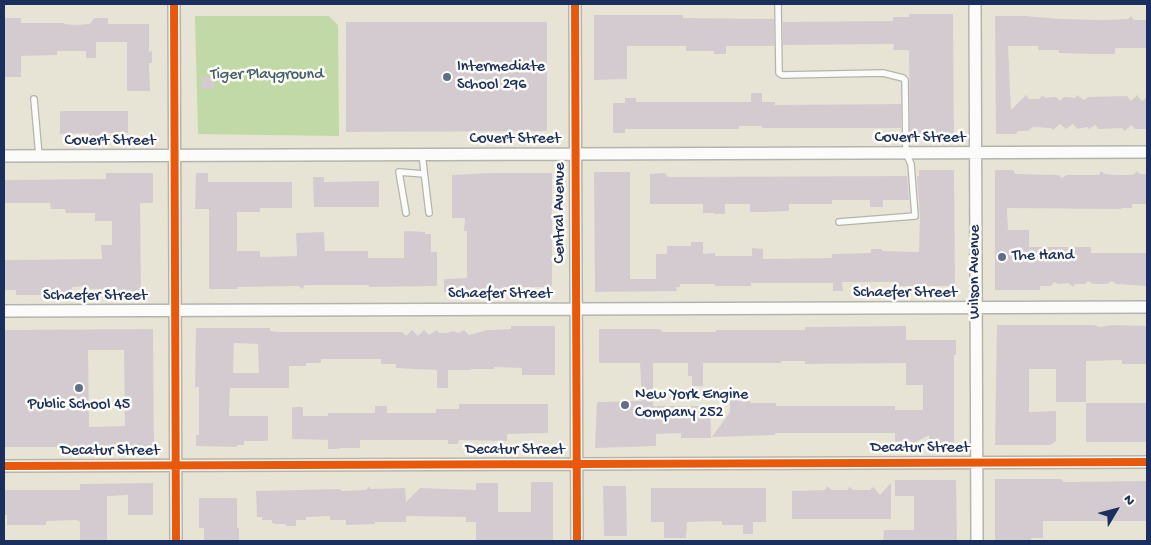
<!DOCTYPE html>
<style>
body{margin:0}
#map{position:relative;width:1151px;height:545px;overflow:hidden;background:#e7e4d5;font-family:"Gochi Hand",sans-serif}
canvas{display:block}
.frame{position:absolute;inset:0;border:5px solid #1b2f5e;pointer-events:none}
.north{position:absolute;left:1091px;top:485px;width:50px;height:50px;-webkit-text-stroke:4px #fdfcf7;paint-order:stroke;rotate:53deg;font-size:14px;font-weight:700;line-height:20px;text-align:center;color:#1b2f5e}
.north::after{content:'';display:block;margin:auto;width:18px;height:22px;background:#1b2f5e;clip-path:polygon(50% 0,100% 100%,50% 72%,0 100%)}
</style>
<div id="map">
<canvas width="1151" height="545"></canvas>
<div class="frame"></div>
<div class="north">N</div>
</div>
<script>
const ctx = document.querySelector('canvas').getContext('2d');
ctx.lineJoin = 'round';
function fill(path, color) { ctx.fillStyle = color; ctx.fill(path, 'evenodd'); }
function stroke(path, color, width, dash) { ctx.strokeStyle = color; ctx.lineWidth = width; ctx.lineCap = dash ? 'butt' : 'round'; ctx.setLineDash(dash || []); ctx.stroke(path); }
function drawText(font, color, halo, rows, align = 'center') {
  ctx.font = font + ' "Gochi Hand",sans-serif'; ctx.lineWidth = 5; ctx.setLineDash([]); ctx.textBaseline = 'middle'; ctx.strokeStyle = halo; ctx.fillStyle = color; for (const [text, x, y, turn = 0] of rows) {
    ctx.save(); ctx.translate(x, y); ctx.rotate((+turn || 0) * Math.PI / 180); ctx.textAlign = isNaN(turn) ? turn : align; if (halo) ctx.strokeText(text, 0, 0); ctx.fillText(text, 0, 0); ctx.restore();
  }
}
fill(new Path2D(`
 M195,16H329L338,25L339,136L198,134Z`), '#c0d9a6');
fill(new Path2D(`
 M909,14H953L954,134H910L909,50H893L894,44L783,45V22L893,21V17H909Z
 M594,15H683V18L774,19V46H726V54H714V51H686V46H627V79L594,80Z
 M995,16H1025L1060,19L1104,20L1128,19L1131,16L1134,20H1147V48H1115V54H1091L1059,53V50H1038V46H1008L1011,110L1026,95L1029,99H1039L1043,95L1045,98L1056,97L1060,101L1064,97L1075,98L1077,95L1084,100L1088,97L1127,96L1131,101L1137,95L1142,101L1147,97V129H1135L1131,125L1125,131L1122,128L1099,129L1095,125L1089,129L1087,127L1077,129L1073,124L1066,129L1060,124L1053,130L1051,128L1033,127L1028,131H1018L1016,134H996Z
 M4,18H21V23H64V24L75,25L90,24L94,18H108V24H149V52L152,51V63H149L150,91H127V42H96V58H86V51H57V55L21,56V77H4Z
 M346,22H547V131L346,132Z
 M201,77H214V89H202Z
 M751,93H762V102H775V105L901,104V128H762V126H739V129H625V133H613V103H625V98H636V102H751Z
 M60,111H128V133H100V136H89V133L60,134Z
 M919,170H954L955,286H895V282H842L843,291H833V283H751V286H715V284H680V287H676L677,291L595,292L594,172H630V279H656V254H667V246H691V242H703V254L715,253V256H752V248L763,249V259L832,258V254L871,253V249H882V251L919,252L920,216L917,176H919Z
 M995,170H1013L1015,174L1059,175L1062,178L1067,175H1099L1101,171L1105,174L1116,175H1133L1137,171L1140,174H1147V204H1132V208H1121V209L1007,208L1008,230H1029V247H1091V253H1147V286L1116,284L1112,281L1107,284H1093L1088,281L1085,284H1075L1073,287L1068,283L1059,284L1054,282L1051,286H1040V290H995Z
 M106,173H153V203H140L141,292H112V289H90L88,286L72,287V295H16V290H5V260L102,259L101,245H112V221H95V213H66L65,209H51L50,203H4V180L106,179Z
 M196,173H208V182H292V208H260V212H237V251H260V257L297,256L296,233L324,232L325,251H368V258H404V231L425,232V234H431V252H437V286L369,287V285H305L302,289L299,286L237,287V289H209V209H195Z
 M492,173H552V287H504V289H488V291L444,292V279L467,278V231H464L465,218H452V175Z
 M665,173L668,177L907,176L909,200H883V207H870V200H832V204H789V211L768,212H750V204H725V214H714V213H703V204H650V174Z
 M313,177H324V182L379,181V207H314Z
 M997,325H1094L1100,327L1113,325L1147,326V364H1122V360L1086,361V402H1056V369H1029V412L1056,411V441L1050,445H995Z
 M511,326H555V375H522V368L494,367V369H471V370H448V388H437V370L396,368V364H381V359H321V363H306V366H289V388H230L229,416H268V441H244V445H237V447L196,446V435H199V387H195L196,328H270V331L282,332H402L406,336L412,330L418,336L424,330L429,335L437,330L439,333H447L452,331L459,333L464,330L469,335L488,330L511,329ZM234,343L258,344L259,373H233Z
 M906,326V340H956V355H954V444H929V435L914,443L910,441L903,443L895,441V433H775V435L712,437L730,412V399H748L751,403H776V406H895V410H923V385H906V363L805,364V361H781V363H703V386H692V376H688V363H653V406H710L711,438H681V433L656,434V446L595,448L597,402L642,401L640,363H599V329H660L663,332H716V330H805V327Z
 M153,329L154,447H4V330ZM88,350H124L125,426L89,427Z
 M1086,403H1147V442H1086Z
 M459,404H548V433L507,434V441L459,440L458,444H448V440H360V448H340V449H328V440L292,439V407H303V416H328V413H375V406H387V413H436V409H459Z
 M995,479H1061L1063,482L1147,481V521H1043V538H1031L1032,541H995Z
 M895,480H956L957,541H883L884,530H914V496H895Z
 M531,482H553V541H476V522H466V517L406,516V522H375V524L346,525V520H330V516L306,517V520H296V526H286V524H276L272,523V520H262V517H257L256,491L340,489L342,491L365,490L369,487L371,489L405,488L406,502L420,488L476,490V483H498V512H531Z
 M153,483V515H128V495L107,496V541H80V522L76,520L46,521V525H7V515H4V490H80V484Z
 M891,483V519H792V491L825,490L827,486L832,490H847L850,487L853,490H870L873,487L880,495Z
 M603,486H626L627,536H604Z
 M651,488H766V522H753V534H743V525H722V521L687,522L686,538H664V522H651Z
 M199,498H237V528H239V541H204V528H199Z`), '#d4cbd1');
const lane = new Path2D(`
 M778,4L779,73L782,75L883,73L903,78L905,80L906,153L911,164L915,216L839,222
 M34,99L39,156
 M422,154L429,213
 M406,213L399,172L424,174`);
const street = new Path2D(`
 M174,4L176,541
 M575,4L577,541
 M975,4L977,541
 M4,156L1147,152
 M4,311L1147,307
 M4,466L1147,462`);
stroke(lane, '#b4b4af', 8);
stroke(street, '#b4b4af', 14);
stroke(lane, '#fbfbf9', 5.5);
stroke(street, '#fbfbf9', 11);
stroke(new Path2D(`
 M174,4L176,541
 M575,4L577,541
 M4,466L1147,462`), '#e8590c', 8);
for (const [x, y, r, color] of [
 [447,77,5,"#626e88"],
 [1002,257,5,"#626e88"],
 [79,388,5,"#626e88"],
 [625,405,5,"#626e88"]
]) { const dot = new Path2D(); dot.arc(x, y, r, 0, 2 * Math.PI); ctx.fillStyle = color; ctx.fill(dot); stroke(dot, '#fdfcf7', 2); }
drawText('16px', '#1b2f5e', '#fdfcf7', [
 ["Intermediate",457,68],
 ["School 296",457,86],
 ["The Hand",1012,257],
 ["New York Engine",635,396],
 ["Company 252",635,414],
 ["Public School 45",79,406,"center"]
], 'left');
drawText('16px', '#435f68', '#fdfcf7', [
 ["Tiger Playground",267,76]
]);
drawText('16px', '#1b2f5e', '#fdfcf7', [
 ["Covert Street",920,139],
 ["Covert Street",515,140],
 ["Covert Street",110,142],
 ["Central Avenue",561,213,-90],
 ["Wilson Avenue",976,272,-90],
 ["Schaefer Street",905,294],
 ["Schaefer Street",500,295],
 ["Schaefer Street",95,297],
 ["Decatur Street",920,449],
 ["Decatur Street",515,451],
 ["Decatur Street",110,452]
]);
</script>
